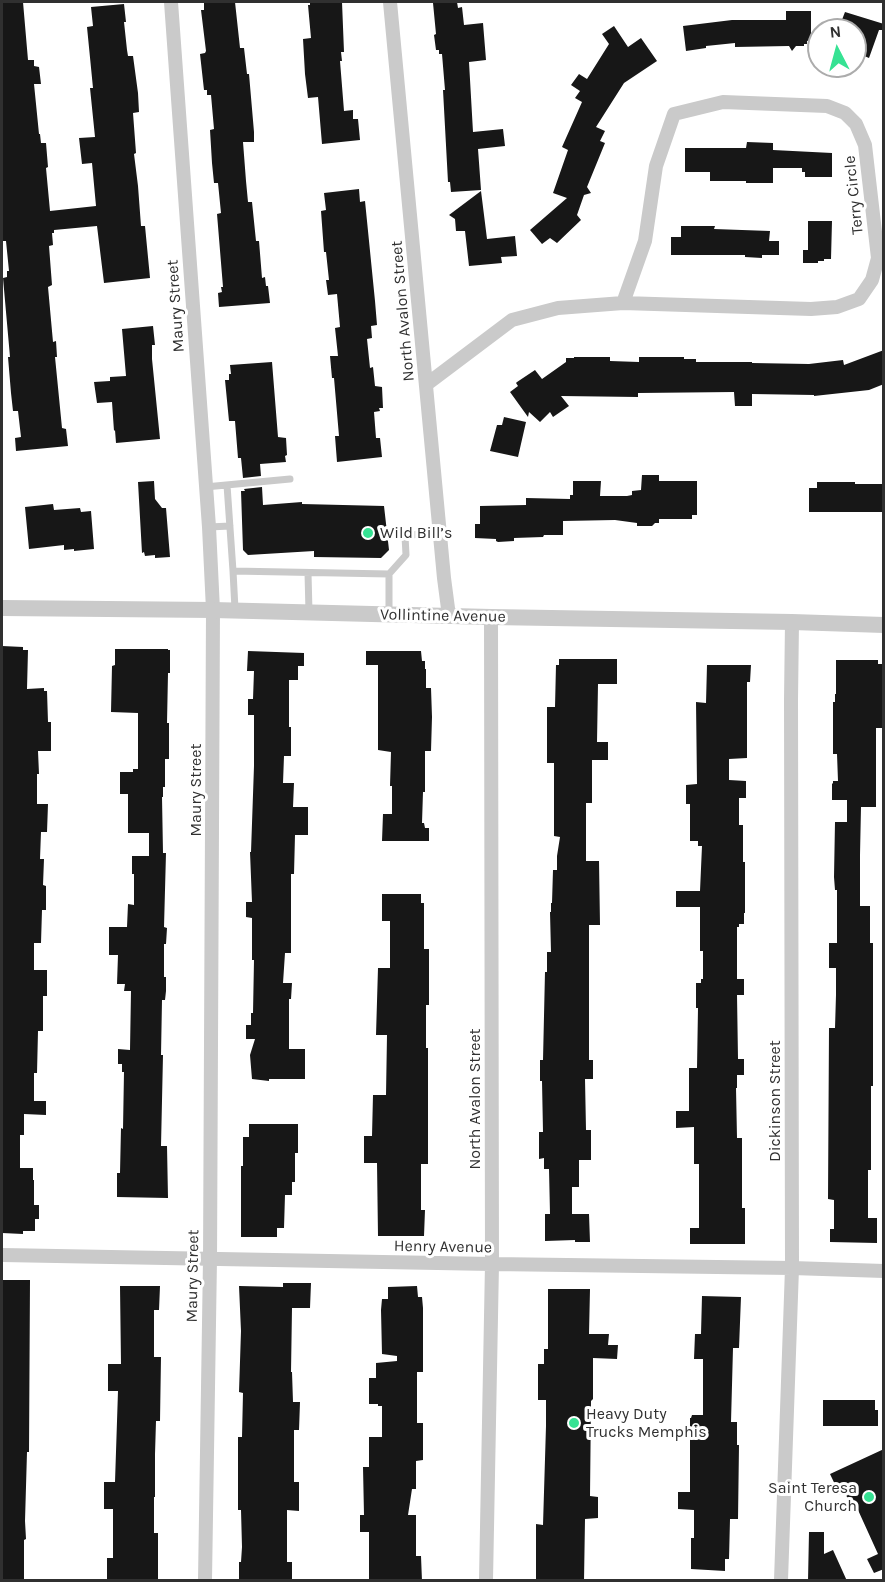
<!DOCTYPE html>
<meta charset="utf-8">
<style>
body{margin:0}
#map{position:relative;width:885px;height:1582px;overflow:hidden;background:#fff;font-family:Karla,sans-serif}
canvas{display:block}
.frame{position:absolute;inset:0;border:3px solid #303030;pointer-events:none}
.north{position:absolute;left:807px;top:18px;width:60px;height:60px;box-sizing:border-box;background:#fff;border:2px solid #acacac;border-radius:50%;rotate:354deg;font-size:16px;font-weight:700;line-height:24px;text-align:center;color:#303030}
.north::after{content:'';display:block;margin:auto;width:21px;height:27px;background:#36e293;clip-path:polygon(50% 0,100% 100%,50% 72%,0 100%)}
</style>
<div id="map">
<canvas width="885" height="1582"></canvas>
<div class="frame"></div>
<div class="north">N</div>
</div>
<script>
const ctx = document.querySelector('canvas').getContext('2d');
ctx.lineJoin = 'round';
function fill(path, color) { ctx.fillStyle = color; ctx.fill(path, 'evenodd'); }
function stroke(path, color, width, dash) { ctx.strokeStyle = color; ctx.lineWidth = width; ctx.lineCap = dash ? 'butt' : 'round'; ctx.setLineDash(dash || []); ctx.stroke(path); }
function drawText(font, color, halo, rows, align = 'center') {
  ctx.font = font + ' Karla,sans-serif'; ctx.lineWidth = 6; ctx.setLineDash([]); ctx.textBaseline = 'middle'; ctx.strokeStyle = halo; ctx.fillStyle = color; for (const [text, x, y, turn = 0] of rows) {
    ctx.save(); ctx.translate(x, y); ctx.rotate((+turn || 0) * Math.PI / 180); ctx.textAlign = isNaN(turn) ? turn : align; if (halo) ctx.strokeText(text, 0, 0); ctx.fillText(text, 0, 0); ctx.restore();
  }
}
fill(new Path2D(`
 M2,2H23L28,60H34V66L39,67L41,84H34L39,134H40L41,143H46L48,167L46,168L50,211L96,206L92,163L82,164L79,138L95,137L90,88H93L87,27L93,26L91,7L124,4L126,22H124L127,50L128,56H133L138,93L139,112L133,113L136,153L134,154L138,186L141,226H145L150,278L104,283L97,226L54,230V233H52L53,245L49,246L52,285L48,287L53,342L56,341L57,357H55L62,428L66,429L68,446L16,451L15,438L21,437L18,411H13L11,393L8,357H10L3,278L7,277V271H9L6,241H2Z
 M213,2H235L240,48H244L247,74H249L254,132V142H243L246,181L248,202H252L256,241H259L262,278L265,277L266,286H268L270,303L219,307L218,293L222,292L221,287H223L217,214L221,213L218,183H214L212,163L210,130L214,129L211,95H207V90H204L200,54L205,53L206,51L201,10H204V3Z
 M310,2H342L344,52H341L342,61H340L344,111L353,110V119H358L360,140L322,144L318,97L308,98L305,74L303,39L311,38L308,5H310Z
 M435,2H457L458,8L462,7L464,25L483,23L486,60L469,62L473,132L503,129L505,146L478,149L481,190L451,192L450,182H448L443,90H445L442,54H439V50H436L434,35L436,34L433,3H436Z
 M786,11H811V40L807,41V44H804V46H796L792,51L789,46L735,47V43L706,46V48L686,51L683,26L732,20H786Z
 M845,12L884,24V30H879L869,58L855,52V30H838Z
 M614,26L628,47L641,38L657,61L624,83L596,127L605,131L600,141L605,143L587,187L591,193L584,195L577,215L581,220L557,243L550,238L542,244L530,230L567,198L553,193L568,150L562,147L582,102L575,98L580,91L571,85L579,74L587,79L609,44L602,34Z
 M747,142L773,143V150L832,153V177H805V172H802V168H773V183H746V181H710V172H685V148H746Z
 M359,189L360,202L365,201L375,301L377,325L371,326L372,338L367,339L370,368L373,367L375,386L382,387L383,408H379L380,411L374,412L376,438H380L382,457L337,462L335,436H339L334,378H332L330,356H338L335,328L340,327L337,294L328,295L326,280H329L326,252H324L321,211L326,210L324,193Z
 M481,191L487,239L515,236L517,256L501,257L502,263L469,266L465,231H456L455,219L449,215Z
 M808,221H832L831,259H824V261H818V263H803V250H808Z
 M681,226H715L714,229L770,231L769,241H779V255H762V258L745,257V255H671V237H681Z
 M153,326L155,345H152V359L160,439L116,443L115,430L114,431L112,402L97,403L94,382L110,381V377L126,376L122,329Z
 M884,350V384L869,390L814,396V395L752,394V406H735L734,392L638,393V397L561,396L569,406L553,417L550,412L540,422L529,412L528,417L510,392L518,386L516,383L517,382L535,370L542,379L566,362V358H574V357H610V361L639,362V357H684V359H696V362H752V363L809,364L843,360L844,365Z
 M272,362L278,437L286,438L287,455L285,456L286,462L260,464L261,476L243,478L241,458H238L235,421H229L225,380H229V374H231L230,365Z
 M504,417L526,422L518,457L490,451L497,425H502Z
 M642,475H659V481H697V515H692V519H659V523H655L652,526H637V523L615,520L563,521V535H544L543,537L514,538V541L498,542L496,541V539L475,538V524H480V506L526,505V498L570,499V495H573V481H601L600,496H627L632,495V491L641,490Z
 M154,481L155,499L162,508H166L170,557L155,558V555L145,556L144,552L142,553L138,482Z
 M817,482H855V484H884V512H809V488H817Z
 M262,487L263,505L302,502V504L384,506L389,550L381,558L314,557V551L248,555L243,550L241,491H245L244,489Z
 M53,504L54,510L80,508L81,512L91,511L94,549L74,551V549L64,550V545L29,549L25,507Z
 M2,646L23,647V650H28L27,689L44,688V691H47L48,722H51V751H38L39,774H37V804H48L47,832H41L40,859H44L43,885L46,886V910H42L41,943H34V970H47V996H43V1031H38L37,1073H34V1101H46V1115L24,1114V1135H20V1168H33V1180H34V1205H39V1219H35V1231H23V1234L2,1233Z
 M115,649H168V650H170V673H168L167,723H169V759H165V787H163V797H162L163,853H166L164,927L167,928L166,944H164V977H166V991L165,1000H162L161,1055H163L161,1146H167L168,1198L117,1197V1173H120L121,1128L123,1129L124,1072H122V1064H118V1049L130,1050L131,991H124L125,984H117L118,955H109V927H127L128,904L134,905V874H132V856H149V833H128V794H120V772H133V769H138V713L111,712L112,666L115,665Z
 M248,651L304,653V666H298V680H289V727H291V756H284L283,783H294L293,807H308V835H295L294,874H291V953H285L283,983H292L291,999H289V1049H305V1079H269V1081L252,1079L250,1055L255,1039H246V1025H251V1013H253L254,960H252V918L246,917V902H252L250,852H251L254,766V715H248V699H253L254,671H247Z
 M366,651H421L422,661H425V669H426V688H431L432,717L431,751H425V792H423L422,823H424L425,828H429V841H382L383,814H392V786H390L391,752L378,750V665H366Z
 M559,659H617V684H598L597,742H608V760H592V803H586V861H599L600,925H589V1060H593V1079H585L586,1130H591V1160H579V1187H572V1214H589L590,1242H575V1240L545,1241V1214H550L549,1169H544V1158L539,1159V1132H543L542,1081H540V1060H543L545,972H547V952H551L550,912H551V903H552L553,870H557V856L560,837L554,836V763H547V707H555L556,665H559Z
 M836,660H878V664H884V728H876V807H861L860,855V906H870V943H873V1086H871V1170H868V1218H877V1243L830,1242V1229H834V1200L828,1199L829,1028H835L836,995V968H829V943H837V890H835L834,877L835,822H847V800H832V784L833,783V781H838L837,754H833V702H835V694H836Z
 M707,665H751L750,682H747V758L729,759V780L746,781V798H739V825H743V862H745V913H744V924H739V927H737V979H744V995H737L738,1059H744V1075H737V1088H736L737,1138H742V1208H745V1244H690V1228H699V1164H694V1127L676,1128V1111H689V1068H697L698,1008H696V983H701V979H703V951H700V907H676V891H700L702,846H698V841H690V804H686V785L697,784L696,702L706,703Z
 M382,894H421V903H424V949H429V1005H426V1048H428V1164H421V1210H425L424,1236H378L377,1163H364V1136H372L373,1095H386L387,1035H376L378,968H390V921H382Z
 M249,1124H298V1153H295V1182H292V1195H285L284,1228H277V1237H241V1166H243V1137H249Z
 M2,1280H30L29,1452H27L25,1521L26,1539L24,1540V1581H2Z
 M283,1283H311L310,1308H292L291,1372H292L293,1402H300L299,1430H294V1482H299V1511L287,1510V1562H292V1581H239V1562H241L242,1547L241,1510H238V1437H242L243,1393L239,1392L241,1331L239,1286L283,1287Z
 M120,1286H160L159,1310H154V1357H161L160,1421H156L155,1454V1497H154V1533H158V1581H107V1558H113V1509H104V1482H115L118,1391H108V1364H121Z
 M417,1286L418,1297H422L423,1308V1372H417V1423H423V1460L416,1461V1489H412L408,1515H416V1556H421L422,1581H369V1532H360V1515H364L363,1467H369V1437H382V1406H378V1404H369V1378H376V1363L397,1361V1356L382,1354L381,1310L382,1299H388V1287Z
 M548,1289H590L589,1334H609L608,1345H618L617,1359L593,1358V1399L591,1401L590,1496L598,1497V1518L585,1519L584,1581H536V1524L543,1525L546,1426V1400H538V1364H544V1349H548Z
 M702,1296L741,1297L739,1348H733L731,1422H737V1445H739L738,1519H730L729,1559H725V1571L691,1569V1538H694V1510L678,1509V1492H690V1418H691L692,1415H703V1359H694L695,1334H701Z
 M823,1400H875V1410H878V1426H823Z
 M884,1449V1569L874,1573L867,1559L878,1554L853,1499L849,1501L845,1493L840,1495L830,1474Z
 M809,1532H824V1554L833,1550L847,1581H808Z`), '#171717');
stroke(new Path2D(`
 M227,485L233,571
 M205,487L290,479
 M209,527L230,526
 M308,573L309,612
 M389,574L406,555L405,536L440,531
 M235,609L233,571L389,574V615`), '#cacaca', 7);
stroke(new Path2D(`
 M171,2L209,527L213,610L210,1259L205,1580
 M390,2L444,578L449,616
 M723,102L827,106L845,113L856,124L865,145L878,258L872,280L859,299L837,307L811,309L623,303L645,241L656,166L674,114Z
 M427,384L512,320L558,308L623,303
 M2,1255L492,1264L792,1268L884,1271
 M486,1580L492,1264L491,617
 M781,1580L792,1268L791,700L792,622`), '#cacaca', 14);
stroke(new Path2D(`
 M2,608L213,610L491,617L792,622L884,625`), '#cacaca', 16);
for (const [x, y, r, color] of [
 [368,533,6,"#36e293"],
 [574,1423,6,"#36e293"],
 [869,1497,6,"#36e293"]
]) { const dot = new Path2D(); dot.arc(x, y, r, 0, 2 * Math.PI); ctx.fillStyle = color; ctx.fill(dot); stroke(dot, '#fff', 2); }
drawText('16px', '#303030', '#fff', [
 ["Terry Circle",854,195,-96],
 ["Maury Street",176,306,-94],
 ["North Avalon Street",403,311,-95],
 ["Vollintine Avenue",443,616,1],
 ["Maury Street",196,790,-90],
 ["North Avalon Street",475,1099,-90],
 ["Dickinson Street",775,1101,-90],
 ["Henry Avenue",443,1247,1],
 ["Maury Street",193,1276,-89]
]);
drawText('16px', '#303030', '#fff', [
 ["Wild Bill’s",380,533],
 ["Heavy Duty",586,1414],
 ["Trucks Memphis",586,1432],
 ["Saint Teresa",857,1488,"right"],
 ["Church",857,1506,"right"]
], 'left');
</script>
